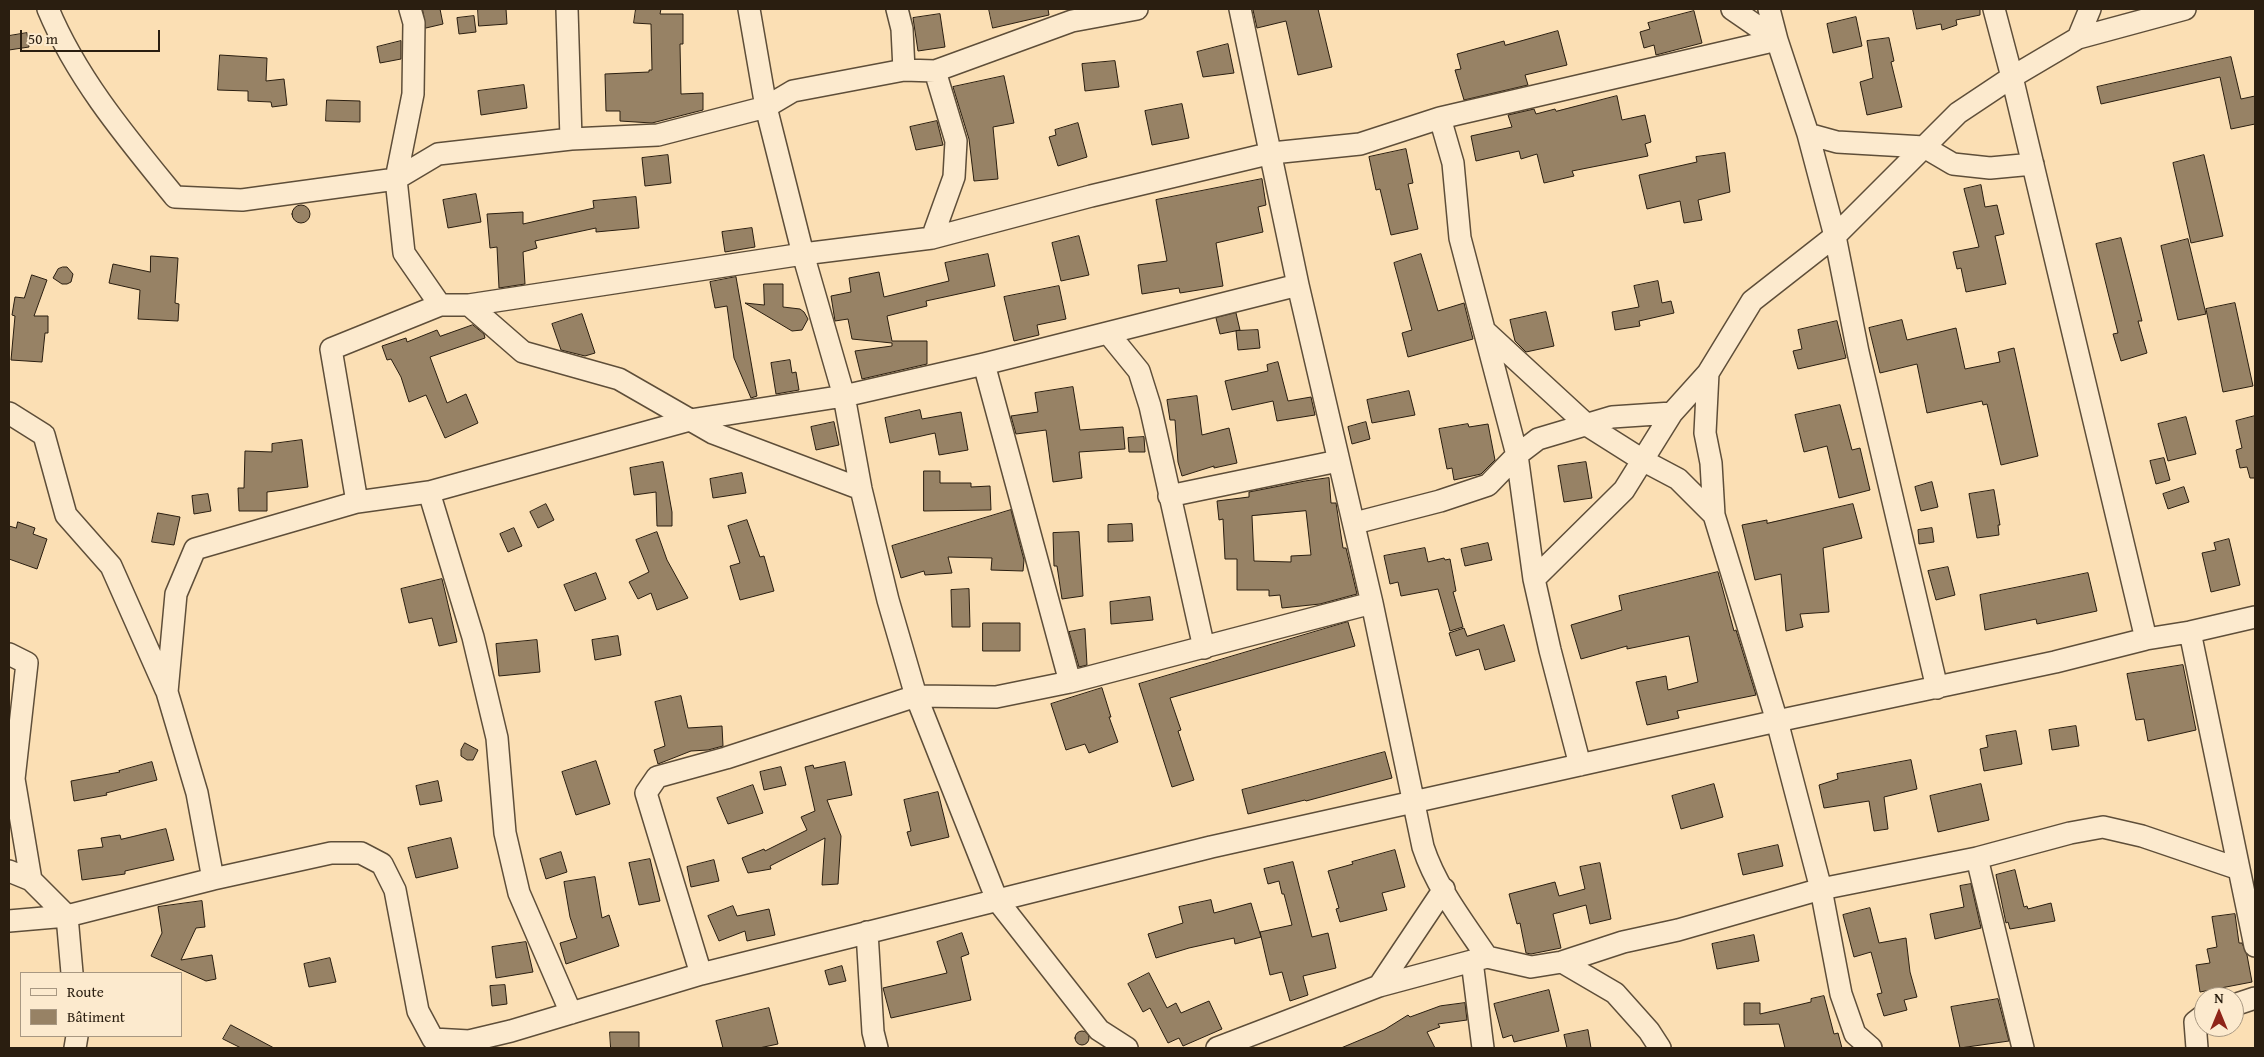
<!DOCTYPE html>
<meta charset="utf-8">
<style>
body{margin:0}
#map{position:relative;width:2264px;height:1057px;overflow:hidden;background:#fbdfb4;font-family:"Gentium Book Plus",serif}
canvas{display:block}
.frame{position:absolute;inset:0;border:10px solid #2a1e10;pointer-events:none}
.legend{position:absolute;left:20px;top:972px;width:162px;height:65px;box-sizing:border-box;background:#fceace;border:1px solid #a89882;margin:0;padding:6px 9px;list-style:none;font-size:15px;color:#2a1e10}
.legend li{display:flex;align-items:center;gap:10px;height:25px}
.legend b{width:25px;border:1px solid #a89882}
.north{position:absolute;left:2194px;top:987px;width:50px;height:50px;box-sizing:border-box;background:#fceace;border:1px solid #a89882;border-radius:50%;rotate:0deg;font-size:14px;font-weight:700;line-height:20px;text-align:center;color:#2a1e10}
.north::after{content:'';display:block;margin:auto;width:18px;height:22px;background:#8f2418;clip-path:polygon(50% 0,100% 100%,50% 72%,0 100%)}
.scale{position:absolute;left:20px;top:30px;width:140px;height:22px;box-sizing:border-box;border:2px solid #2a1e10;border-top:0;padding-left:6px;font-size:15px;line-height:18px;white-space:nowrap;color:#2a1e10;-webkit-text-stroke:4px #fceace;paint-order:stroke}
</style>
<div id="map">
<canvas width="2264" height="1057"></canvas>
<div class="frame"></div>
<ul class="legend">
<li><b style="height:6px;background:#fceace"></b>Route</li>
<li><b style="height:14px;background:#978265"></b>Bâtiment</li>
</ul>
<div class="north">N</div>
<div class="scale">50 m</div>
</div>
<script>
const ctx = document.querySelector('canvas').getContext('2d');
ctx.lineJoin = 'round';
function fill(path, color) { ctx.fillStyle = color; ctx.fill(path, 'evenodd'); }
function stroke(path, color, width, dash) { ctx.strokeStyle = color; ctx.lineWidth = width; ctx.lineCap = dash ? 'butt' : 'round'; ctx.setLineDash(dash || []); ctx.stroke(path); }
const building = new Path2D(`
 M423,9H440L443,24L426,28Z
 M478,9H506L507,24L479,26Z
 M636,9H661L660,14H683V44H680L681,94L703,93V110L652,123L620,121V111H606L605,74L649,72V70H652L651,24L634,23Z
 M989,9H1048L1049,15L993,28Z
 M1260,9H1318L1332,67L1298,75L1286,21L1257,28L1253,10Z
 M1913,9H1980V15L1956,20L1957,25L1942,30L1941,24L1917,29Z
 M1694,11L1702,43L1656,55L1654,45L1644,48L1640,32L1650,29L1648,23Z
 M940,14L945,47L918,51L913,18Z
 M474,16L476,32L459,34L457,18Z
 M1856,17L1862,46L1833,53L1827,24Z
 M1558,31L1567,65L1525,75L1528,85L1464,100L1455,70L1461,69L1457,54L1504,41L1505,45Z
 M27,33L29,47L9,50V36Z
 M1889,38L1894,61L1891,62L1902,107L1867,115L1860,82L1873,78L1867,41Z
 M401,41V59L380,63L377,47Z
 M1228,44L1234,73L1203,77L1197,52Z
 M220,55L267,58L266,81L284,79L287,105L272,107L271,102L248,101V91L218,90Z
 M2231,57L2241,99L2255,96V124L2231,129L2220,77L2101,104L2097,87Z
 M1115,61L1119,87L1085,91L1082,64Z
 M1004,76L1014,123L993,127L998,179L974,181L969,139L953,87Z
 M524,85L527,108L481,115L478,91Z
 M1617,96L1622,120L1645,115L1651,142L1645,144L1648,156L1572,171L1574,176L1544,183L1537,154L1521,159L1519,151L1476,161L1471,136L1512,127L1508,115L1534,109L1536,114L1555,109L1556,111Z
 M327,100L360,101V122L326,121Z
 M1182,104L1189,138L1152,145L1145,111Z
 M937,121L943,145L916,150L910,127Z
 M1078,123L1087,157L1058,166L1049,137L1056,135L1055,130Z
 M1406,149L1413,183L1408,184L1418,229L1391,235L1380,189L1376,190L1369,157Z
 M1725,153L1730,192L1698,200L1702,220L1684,223L1680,201L1647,209L1639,175L1697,162L1696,157Z
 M668,155L671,183L645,186L642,158Z
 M2204,155L2223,236L2191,243L2173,163Z
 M1262,179L1266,205L1258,207L1263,232L1216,243L1223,286L1180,293L1179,288L1142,294L1138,265L1167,261L1156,200Z
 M1981,185L1985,207L1997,205L2004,234L1995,236L2006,284L1966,292L1961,268L1957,269L1953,252L1979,247L1964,189Z
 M476,194L481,222L448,228L443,200Z
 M636,197L639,228L596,232V228L535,241L537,248L523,252L525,284L499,288L497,247L490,248L487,214L523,212V224L594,208L593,201Z
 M292 214a9 9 0 1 1 18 0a9 9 0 1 1-18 0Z
 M752,228L755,247L725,252L722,232Z
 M1079,236L1089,275L1061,281L1052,243Z
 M2121,238L2142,321H2138L2147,353L2121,361L2113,334L2118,333L2096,244Z
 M2188,239L2206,314L2178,320L2161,246Z
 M988,254L995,286L926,301L927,306L887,316L892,341H927V364L862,379L855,351L892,346V343L852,339L848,319L835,321L831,296L851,292L849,278L879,272L884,297L949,281L945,263Z
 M1421,254L1438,311L1464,303L1473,339L1408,357L1402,333L1412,330L1394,263Z
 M151,256L178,258L175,303L179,304L178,321L138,319L140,290L109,283L113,264L150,272Z
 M63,267H67L73,274L71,282L67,284H62L53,278L58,269Z
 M32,275L47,280L34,316H48V333H45L42,362L11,360L15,316L12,315L15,297L24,298Z
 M736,277L757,396L751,398L734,358L727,306L715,308L710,282Z
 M1658,281L1662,303L1671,301L1674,313L1639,321L1640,326L1615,330L1612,312L1639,307L1634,286Z
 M764,284H783V307L800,309L804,312L808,319L802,330L792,331L745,303L764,305Z
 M1059,286L1066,319L1037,325L1039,335L1014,341L1004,297Z
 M2235,303L2253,386L2223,392L2206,309Z
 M1546,312L1554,346L1526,352L1515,341L1510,320Z
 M1236,313L1240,330L1220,334L1216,318Z
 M582,314L595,353L585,356L561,350L552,324Z
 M1902,320L1907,340L1956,328L1965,369L2000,362L1998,352L2014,348L2038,456L2001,465L1987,404L1983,405L1982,401L1927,413L1917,364L1880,373L1869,328Z
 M1837,321L1846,358L1798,369L1793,351L1802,349L1798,330Z
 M473,325L484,334L485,338L430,357L447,403L466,394L478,423L445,438L426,395L409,402L401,377L391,359L387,360L382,346L406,338L407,342L437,330L440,336Z
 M1258,330L1260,348L1238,350L1236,331Z
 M790,360L792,373L796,372L799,390L776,394L771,363Z
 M1278,362L1288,401L1311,397L1315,415L1277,421L1273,401L1232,410L1225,381L1268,371L1267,365Z
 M1073,387L1080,430L1123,427L1125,449L1079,452L1082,478L1053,482L1046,430L1016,434L1011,416L1038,412L1035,393Z
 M1409,391L1415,415L1372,423L1367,400Z
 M1197,396L1202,435L1229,428L1237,463L1214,468V466L1182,476L1178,462L1175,420H1170L1167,400Z
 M1840,405L1852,450L1860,448L1870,490L1839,498L1827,446L1804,452L1795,415Z
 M920,410L922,419L961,412L968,450L939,455L935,433L890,443L885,418Z
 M2255,416V478H2250L2247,467L2240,468L2236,450L2242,448L2236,421Z
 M2186,417L2196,454L2168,461L2158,424Z
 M834,422L839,445L816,450L811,427Z
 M1366,422L1370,439L1352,444L1348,427Z
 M1468,424L1469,427L1488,424L1495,460L1481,474L1454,480L1452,468L1447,469L1439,429Z
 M1144,437L1145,452H1129L1128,438Z
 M302,440L308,487L267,492V511H239L238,488H244L245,451L272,452V444Z
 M2164,458L2170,480L2156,484L2150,461Z
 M663,462L672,512V526H657L656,492L634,495L630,468Z
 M1586,462L1592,498L1564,502L1558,466Z
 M924,471H940V483H971V487L990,486L991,510L924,511Z
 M742,473L746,493L713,498L710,479Z
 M1329,478L1331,503H1336L1343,548H1346L1357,594L1320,604L1282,608L1280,595L1269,596V590H1237V559H1225L1223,519L1219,520L1217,501L1249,497V492L1305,481ZM1306,511L1311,555L1291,556V562L1254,561L1252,516Z
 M1932,482L1938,507L1921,511L1915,487Z
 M2184,487L2189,502L2168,509L2163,494Z
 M1994,490L2000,525H1998L1999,535L1977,538L1969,494Z
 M208,494L211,511L194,514L192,496Z
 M546,504L554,520L538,528L530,512Z
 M1853,504L1862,538L1823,548L1829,612L1800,614L1803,627L1786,631L1781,574L1755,580L1742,525L1767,520V523Z
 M1011,510L1024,560L1023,571L991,570L992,558L948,557L952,573L925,575L924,571L901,578L892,546Z
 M158,513L180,517L174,545L152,542Z
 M747,520L760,557L764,556L774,591L740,600L730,566L740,563L728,526Z
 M18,522L35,528L33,534L47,539L37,569L9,559V526L16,528Z
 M1132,524L1133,541L1108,542V525Z
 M514,528L522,546L508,552L500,534Z
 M1932,528L1934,542L1919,544L1918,530Z
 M657,532L667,560L688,598L657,610L651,593L638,599L629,582L649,572L636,540Z
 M1079,532L1083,596L1062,599L1057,566H1054L1053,533Z
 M2229,539L2240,585L2211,592L2202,553L2216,550L2214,543Z
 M1488,543L1492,560L1465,566L1461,549Z
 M1425,548L1428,562L1444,558L1445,560L1450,559L1456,591L1453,592L1463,627L1450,631L1438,589L1401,596L1398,582L1390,584L1384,556Z
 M1948,567L1955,595L1936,600L1928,571Z
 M1718,572L1734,631L1736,630L1756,695L1677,711L1679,718L1647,725L1636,682L1666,676L1668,690L1698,682L1689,636L1627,649V646L1581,659L1571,625L1622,610L1619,596Z
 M596,573L606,599L575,611L564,585Z
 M2088,573L2097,611L2037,624L2036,619L1985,630L1980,595Z
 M442,579L457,642L439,646L432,618L409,623L401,589Z
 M969,589L970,627H952L951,590Z
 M1150,597L1153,620L1111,624L1110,602Z
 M1348,622L1355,646L1170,698L1181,730L1178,731L1194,780L1172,787L1139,684Z
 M983,623H1020V651H983Z
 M1504,625L1515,661L1485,670L1479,649L1456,656L1449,633L1464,628L1467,636Z
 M1085,629L1087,665L1079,667L1069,632Z
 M618,636L621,655L595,660L592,640Z
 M537,640L540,672L499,676L496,644Z
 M2183,665L2196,730L2148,741L2144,719L2136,720L2127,674Z
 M1102,688L1111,717H1109L1118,742L1089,753L1085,744L1066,750L1051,704Z
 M681,696L688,728L722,726L723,746L708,750L691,751L658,764L654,750L665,746L655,702Z
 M2076,726L2079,746L2052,750L2049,730Z
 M2016,731L2022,764L1984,771L1980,749L1988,747L1986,736Z
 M465,743L478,750L473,760H467L461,756V750Z
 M1385,752L1392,778L1306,801L1305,800L1248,814L1242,790Z
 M1911,760L1917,789L1884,797L1888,829L1874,831L1869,801L1824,808L1819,785L1838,779L1837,774Z
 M596,761L610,804L576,815L562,772Z
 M152,762L157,780L106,793L107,795L74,801L71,781L120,772L119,771Z
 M845,762L852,795L827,800L841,836L838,884L822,885L825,838L770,866L771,869L748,873L742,858L764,849L765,851L807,830L801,817L815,811L805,767L813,765L814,768Z
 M781,767L786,785L764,790L760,772Z
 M438,781L442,801L420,805L416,786Z
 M1714,784L1723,817L1681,829L1672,796Z
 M1981,784L1989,820L1938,832L1930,796Z
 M753,785L763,813L728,824L717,798Z
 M938,792L949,837L911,846L907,832L911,831L904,800Z
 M166,829L174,860L125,871V874L82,880L78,850L103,847L101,838L120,835L121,839Z
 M451,838L458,868L416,878L408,848Z
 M1778,845L1783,866L1743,875L1738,854Z
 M1395,850L1405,887L1382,893L1387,910L1340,922L1336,909L1339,908L1328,871L1353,864L1352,862Z
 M561,852L567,872L546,879L540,859Z
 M650,859L660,901L639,905L629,863Z
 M714,860L719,881L691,887L687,867Z
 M1293,862L1312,937L1328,933L1336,968L1303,976L1308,995L1290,1001L1282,972L1270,975L1260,932L1292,925L1284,894H1282L1279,881L1268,884L1264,869Z
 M1600,863L1611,919L1590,924L1586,905L1553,914L1561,948L1531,954L1526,953L1520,923L1517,924L1509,894L1555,882L1559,896L1585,889L1580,867Z
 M2015,870L2024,907L2027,906L2028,909L2051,903L2055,921L2010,929L2008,922L2006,923L1996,875Z
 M595,877L602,918L609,915L619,946L566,964L560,943L577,938L570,917L564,882Z
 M1971,884L1981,928L1935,939L1930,914L1964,907L1960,886Z
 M1211,900L1214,913L1251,903L1261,937L1235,944L1234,938L1189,948L1156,958L1148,934L1183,923L1179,907Z
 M202,901L205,927L196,928L181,960L212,955L216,979L206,981L151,956L162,933L158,907Z
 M733,906L737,916L769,909L775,935L747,941L745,931L719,941L708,916Z
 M1870,908L1879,943L1906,938L1910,972L1917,997L1904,1000L1907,1010L1884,1016L1877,994L1882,993L1871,952L1854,957L1843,915Z
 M2235,914L2239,943H2242L2247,955L2252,982L2200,992L2196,965L2210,963L2207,949L2217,947L2212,917Z
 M962,933L969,954L961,957L971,1000L891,1018L883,988L947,973L937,942Z
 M1754,935L1759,961L1717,969L1712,944Z
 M526,942L533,972L496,978L492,947Z
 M330,958L336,982L309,987L304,964Z
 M842,966L846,981L829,985L825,971Z
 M1149,973L1167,1008L1176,1003L1181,1013L1209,1001L1222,1029L1183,1046L1179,1038L1168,1043L1150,1008L1143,1012L1128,984Z
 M505,985L507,1004L492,1006L490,986Z
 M1549,990L1559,1031L1514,1042L1512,1035L1503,1038L1494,1004Z
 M1824,996L1834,1034L1838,1033L1842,1048H1785L1779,1024L1744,1025V1003H1760V1014L1811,1002V999Z
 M1998,999L2009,1041L1960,1048L1951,1007Z
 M1465,1003L1467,1020L1438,1024L1440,1027L1427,1032L1435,1048H1341L1384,1030L1408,1015L1410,1017L1440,1006Z
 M769,1008L778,1044L759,1048H723L716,1021Z
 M231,1025L274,1048H241L223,1039Z
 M1588,1030L1591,1048H1567L1564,1035Z
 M1075 1038a7 7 0 1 1 14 0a7 7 0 1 1-14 0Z
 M610,1032H639V1048H611Z`);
fill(building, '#978265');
stroke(building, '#2a1e10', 1);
const street = new Path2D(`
 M48,9C77,79 127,138 175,197L242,200L396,179L438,154L571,139L658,135L766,107L793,91L904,70L935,71L1072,21L1137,9
 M410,9L414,23L413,94L396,179L404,253L440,305H469L803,254L932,238L1091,196L1272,153L1360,144L1440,118L1777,40
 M567,9L571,139
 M749,9L766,107L803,254L844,396L861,489L888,600L916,696L997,900L1099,1030L1127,1048
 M897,9L902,29L904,70
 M1240,9L1298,285L1372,603L1423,847C1436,887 1464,923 1487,957
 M1732,9L1777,40
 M1769,9L1777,40L1808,134L1835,236L1858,352L1937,688
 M1994,9L2012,77L2146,639
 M2078,38L2090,9
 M1440,118L1453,163L1460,238L1517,455L1534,579L1550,650L1580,765
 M1808,134L1837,142L1924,147L1953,164L1990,168L2033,164
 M932,238L954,177L956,141L935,71
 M469,305L523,352L619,379L713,433L861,489
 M1486,332L1587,425L1644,461L1678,479L1714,515
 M1108,333L1139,371L1150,406L1204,648
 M984,364L1070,682
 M1708,373L1705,433L1711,463L1714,515L1777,721L1821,889L1841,994L1855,1034L1871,1048
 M9,413L44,435L66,515L111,566L166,690
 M429,492L690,420L844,396L984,364L1298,285
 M1169,496L1338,461
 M357,502L331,349L440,305
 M1355,523L1440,501L1488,485L1517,455L1538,439L1612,417L1672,413
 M1534,579L1624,490L1672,413L1708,373L1752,301L1835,236L1958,113L2012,77L2078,38L2185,9
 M2190,632L2255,946
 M9,654L27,663L14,779L31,880L67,916L72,973
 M1977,858L2023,1048
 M9,871L31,880
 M213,879L197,793L167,692L176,594L195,549L357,502L429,492L473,637L497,738L505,833L519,893L571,1013
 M9,921L67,916L213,879L331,853H361L382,864L395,890L418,1011L433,1039L469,1041L511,1031L701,974L1211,847L1777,721L2055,662L2146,639L2190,632L2255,617
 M867,932L873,1032L877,1048
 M1472,961L1483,1048
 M1562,962L1615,993L1649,1031L1660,1048
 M701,974L646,793L657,777L726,758L916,696L996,697L1070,682L1372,603
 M1379,986L1444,889
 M2234,1005L2255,998
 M75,1048L77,1036
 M1217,1048L1379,986L1487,957L1531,967L1562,962L1623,942L1678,930L1821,889L1977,858L2070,833L2103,827L2142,836L2239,869
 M2197,1048L2195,1022L2204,1015`);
stroke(street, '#5e4e39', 24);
stroke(street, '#fceace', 21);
</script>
